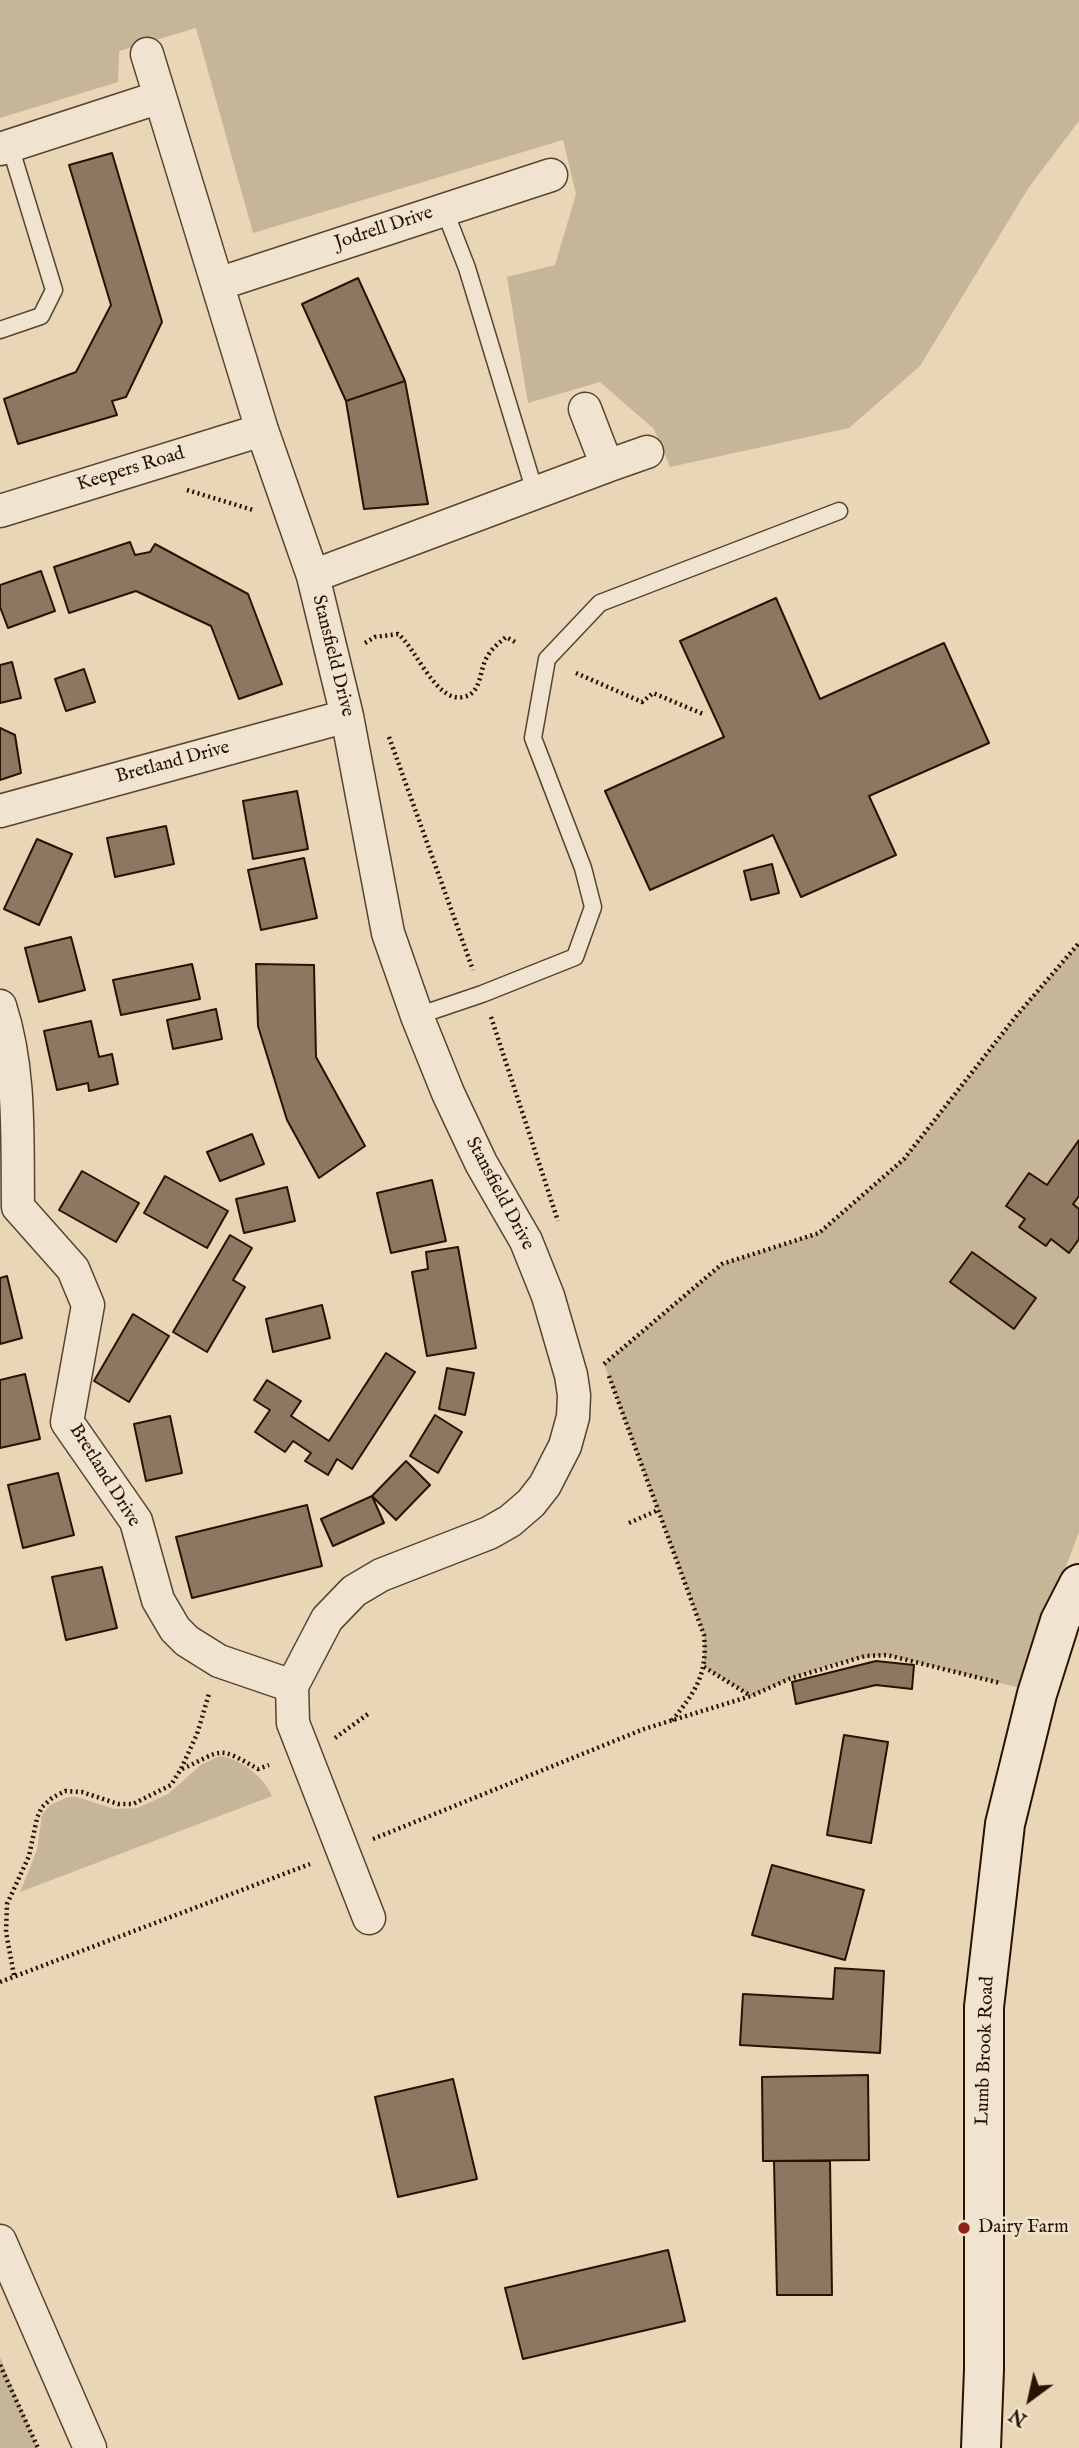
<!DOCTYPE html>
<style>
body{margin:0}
#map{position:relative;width:1079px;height:2448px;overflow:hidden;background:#e8d6b7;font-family:"IM FELL English",serif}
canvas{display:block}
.north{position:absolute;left:995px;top:2364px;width:70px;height:70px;-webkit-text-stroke:5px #f0e4d0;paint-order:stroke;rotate:213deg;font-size:19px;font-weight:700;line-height:28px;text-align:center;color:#281201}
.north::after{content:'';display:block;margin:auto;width:24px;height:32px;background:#281201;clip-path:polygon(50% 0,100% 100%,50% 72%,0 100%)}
</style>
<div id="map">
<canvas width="1079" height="2448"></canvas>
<div class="north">N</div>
</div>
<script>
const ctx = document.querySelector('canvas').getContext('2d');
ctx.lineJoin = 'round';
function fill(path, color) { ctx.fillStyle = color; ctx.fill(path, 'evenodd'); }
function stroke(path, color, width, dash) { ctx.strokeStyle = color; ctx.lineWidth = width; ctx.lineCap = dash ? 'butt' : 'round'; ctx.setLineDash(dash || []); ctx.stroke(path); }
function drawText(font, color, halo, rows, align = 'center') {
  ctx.font = font + ' "IM FELL English",serif'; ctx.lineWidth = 5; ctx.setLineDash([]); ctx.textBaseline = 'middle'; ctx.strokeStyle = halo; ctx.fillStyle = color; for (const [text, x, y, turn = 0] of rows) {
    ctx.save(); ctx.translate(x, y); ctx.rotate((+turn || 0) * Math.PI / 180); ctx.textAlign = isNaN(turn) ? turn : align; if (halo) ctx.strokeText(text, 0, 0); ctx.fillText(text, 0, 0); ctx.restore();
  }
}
fill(new Path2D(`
 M0,0H1079V121L1029,187L920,366L849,428L670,467L654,429L600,382L528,403L507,277L555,265L576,194L563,140L253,233L196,28L119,51L118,82L0,118Z
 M1079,943V1532L1020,1688L887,1655C840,1658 793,1677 751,1696L704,1667V1635L604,1364L722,1264L819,1233L904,1159L1017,1015Z
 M220,1756C241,1759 264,1777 272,1796L20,1892L37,1850L42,1815L50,1805L68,1797H77L115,1809L137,1808L168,1794L202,1764Z
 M0,2357L38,2448H0Z`), '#c7b598');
const building = new Path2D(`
 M112,153L162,322L126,397L112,401L117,415L18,444L4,399L76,372L111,305L69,165Z
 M358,278L405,381L346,401L302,304Z
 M405,381L428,504L364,509L346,401Z
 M130,542L135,555L150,552L155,544L248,594L282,684L239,699L211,626L136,591L69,613L54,567Z
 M41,571L55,611L8,628L0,607V585Z
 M776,598L820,699L944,643L989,743L869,796L896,855L801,897L773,835L650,890L605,791L724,737L680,641Z
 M12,662L21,698L0,703V665Z
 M84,669L95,702L66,711L55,679Z
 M0,728L15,735L21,773L0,780Z
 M297,791L308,849L253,859L243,801Z
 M166,826L174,864L115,877L107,838Z
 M37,839L72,854L39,925L4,909Z
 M304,858L317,918L261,930L248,870Z
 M772,864L779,893L751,900L744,871Z
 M71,937L85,990L39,1002L25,948Z
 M192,964L200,999L121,1015L113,980Z
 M256,964L314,965L316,1057L365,1146L319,1178L287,1120L258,1026Z
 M216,1009L222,1039L173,1049L167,1020Z
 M91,1021L99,1057L112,1054L118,1084L89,1091L88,1083L57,1090L44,1031Z
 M252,1134L264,1164L220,1181L207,1152Z
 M1079,1140V1196L1073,1204L1079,1209V1239L1069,1253L1051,1239L1046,1246L1019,1227L1025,1219L1006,1206L1029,1173L1047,1185Z
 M82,1171L139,1203L116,1242L59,1210Z
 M165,1176L228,1211L207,1248L144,1213Z
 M432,1180L446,1241L391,1253L377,1193Z
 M287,1187L295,1221L244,1233L236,1199Z
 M230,1235L252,1248L233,1280L245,1287L207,1352L173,1332Z
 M458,1247L476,1348L427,1356L412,1272L428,1269L426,1252Z
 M972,1252L1036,1298L1014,1329L950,1282Z
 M7,1276L22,1338L0,1344V1278Z
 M322,1305L330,1338L273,1352L266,1319Z
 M133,1314L169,1336L129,1402L94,1381Z
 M386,1353L415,1372L352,1469L337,1459L328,1475L305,1461L311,1453L293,1441L285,1452L255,1432L270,1410L254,1400L267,1380L301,1401L291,1416L329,1441Z
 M447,1368L474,1373L465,1415L439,1409Z
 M25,1374L40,1439L0,1448V1380Z
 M435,1415L462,1432L438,1473L410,1456Z
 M170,1416L182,1473L146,1481L134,1424Z
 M406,1461L430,1485L396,1520L372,1496Z
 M58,1473L74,1535L23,1548L8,1485Z
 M372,1496L384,1523L333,1546L321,1519Z
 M307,1505L322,1566L192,1598L176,1537Z
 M102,1567L117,1628L66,1640L52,1577Z
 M876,1661L914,1665L912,1689L876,1685L796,1704L792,1682Z
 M844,1735L888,1742L871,1843L827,1835Z
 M772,1865L864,1890L845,1960L752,1935Z
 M835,1968L884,1971L880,2053L740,2045L743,1994L833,1999Z
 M868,2075L869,2160L763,2161L762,2077Z
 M453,2079L477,2179L398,2197L375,2097Z
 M774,2161H830L832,2295H777Z
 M668,2250L685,2321L523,2359L505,2288Z`);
fill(building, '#8c7860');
stroke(building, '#281201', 2);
const lane = new Path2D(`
 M444,209L467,268L535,492
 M0,330L41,316L54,290L10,146
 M417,1016L482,994L575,957L593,907L583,868L533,738L547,659L600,603L839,511`);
const street = new Path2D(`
 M147,54L262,430L313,576L347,716L388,933L417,1016L448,1093L481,1163L526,1241L548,1296L571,1375L574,1395L573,1417L565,1446L545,1485L531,1503L510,1521L489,1533L381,1575L354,1591L327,1619L292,1686
 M0,149L160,97
 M218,284L551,175
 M585,409L607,466L647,452
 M0,511L262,430
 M313,576L607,466
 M0,811L347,716
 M0,1006C21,1071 17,1139 18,1207L73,1269L88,1305L67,1422L136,1521L158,1600L175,1629L187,1641L219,1661L292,1686L293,1723L369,1918
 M0,2241L90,2448`);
const secondary = new Path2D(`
 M981,2448L984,2369V2007L1005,1824L1037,1694L1060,1621L1079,1584`);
stroke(lane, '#58432e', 19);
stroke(street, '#58432e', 35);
stroke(secondary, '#281201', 42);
stroke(new Path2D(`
 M187,490L253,510
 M365,643L375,637L398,634C416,648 436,703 463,697C482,694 479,670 487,657C492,648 499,643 506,637L517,643
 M576,673L642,702L653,693L703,714
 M389,737L473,970
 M491,1017L558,1221
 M604,1364L722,1264L819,1233L904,1159L1017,1015L1079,943
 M609,1376L704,1635C708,1675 695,1692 671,1722
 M629,1523L658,1510
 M704,1667L751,1696
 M335,1738L368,1714
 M182,1769C224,1750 216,1745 258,1769L269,1765
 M373,1839L644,1729L751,1696L789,1679L865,1656L887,1655L1000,1683
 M14,1975L6,1932L7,1904L29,1856L37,1818L42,1807L52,1798L65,1791L82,1792L118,1804H133L171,1785L181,1769L197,1734L209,1694
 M0,1982L310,1864
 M0,2365L38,2448`), '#281201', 4.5, [2, 3.5]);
stroke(lane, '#f0e4d0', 16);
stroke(street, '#f0e4d0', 32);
stroke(secondary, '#f0e4d0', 38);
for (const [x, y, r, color] of [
 [964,2228,7,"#8f2418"]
]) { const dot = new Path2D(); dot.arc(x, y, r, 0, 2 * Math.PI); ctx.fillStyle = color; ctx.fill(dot); stroke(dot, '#f0e4d0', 2.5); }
drawText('19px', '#281201', '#f0e4d0', [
 ["Jodrell Drive",384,229,-18],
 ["Keepers Road",131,470,-17],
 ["Stansfield Drive",332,656,76],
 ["Bretland Drive",173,763,-15],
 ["Stansfield Drive",499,1194,62],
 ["Bretland Drive",104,1476,58],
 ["Lumb Brook Road",986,2051,-88]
]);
drawText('19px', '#281201', '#f0e4d0', [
 ["Dairy Farm",978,2228]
], 'left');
</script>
